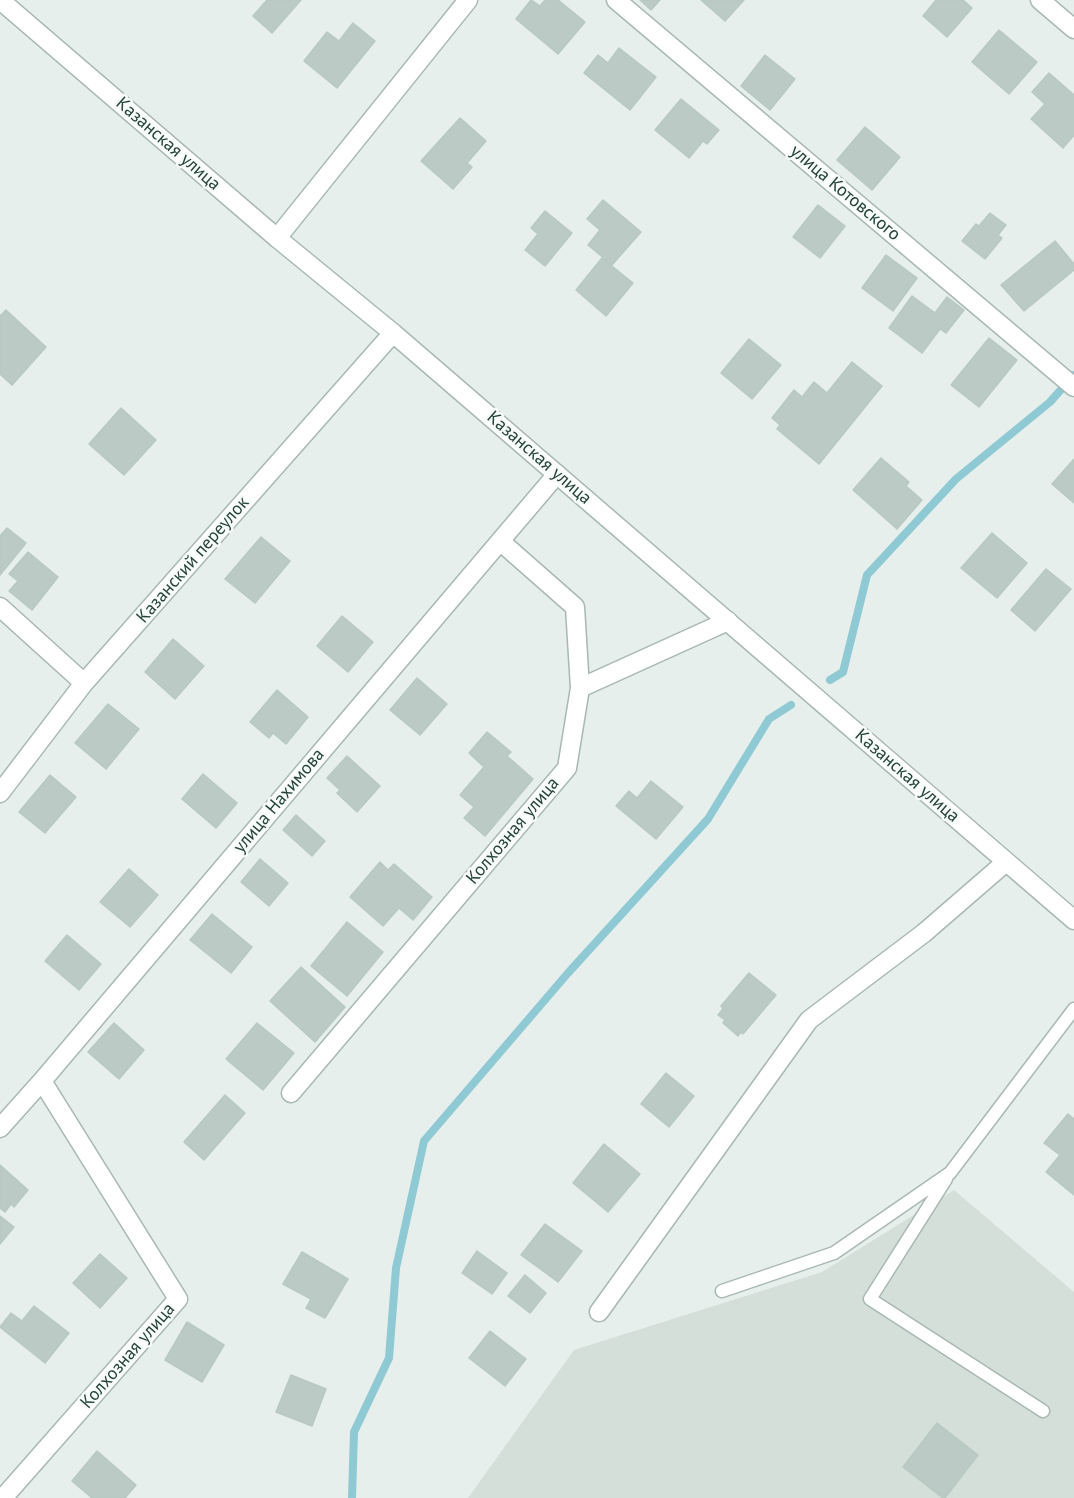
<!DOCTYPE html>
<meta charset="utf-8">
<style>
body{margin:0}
canvas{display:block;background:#e6efeb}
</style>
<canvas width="1074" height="1498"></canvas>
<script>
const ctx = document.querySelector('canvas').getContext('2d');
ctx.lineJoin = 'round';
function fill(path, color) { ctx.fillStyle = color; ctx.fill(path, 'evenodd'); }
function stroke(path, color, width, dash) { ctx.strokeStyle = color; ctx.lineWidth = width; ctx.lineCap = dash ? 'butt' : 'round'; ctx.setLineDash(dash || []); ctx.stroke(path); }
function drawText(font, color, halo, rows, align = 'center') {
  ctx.font = font + ' "PT Sans",sans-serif'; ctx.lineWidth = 5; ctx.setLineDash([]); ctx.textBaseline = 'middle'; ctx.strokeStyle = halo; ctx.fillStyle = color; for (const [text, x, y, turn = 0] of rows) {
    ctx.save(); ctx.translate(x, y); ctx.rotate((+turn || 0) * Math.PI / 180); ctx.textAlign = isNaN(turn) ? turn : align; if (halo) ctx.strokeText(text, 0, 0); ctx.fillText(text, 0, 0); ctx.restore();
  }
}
fill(new Path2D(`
 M954,1190L1074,1292V1498H468L574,1350L822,1272Z`), '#d4dfda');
stroke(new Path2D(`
 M830,680L843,672L867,575L956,479L1050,402L1074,375
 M352,1498L354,1432L389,1358L396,1268L424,1141L568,973L708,819L769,719L791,705`), '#8ec9d4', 8);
const building = new Path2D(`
 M267,0H301L272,33L253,16Z
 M531,0L540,6L545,0H558L585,22L558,54L516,19Z
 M640,0H660L651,10Z
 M701,0H744L725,21Z
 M936,0H963L972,8L947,37L923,16Z
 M353,23L375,41L337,88L304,61L327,32L339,41Z
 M999,30L1037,62L1009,94L972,62Z
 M619,48L656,77L630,110L584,73L598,55L608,63Z
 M765,55L795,79L770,110L741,86Z
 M1049,73L1074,95V135L1063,148L1031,119L1045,104L1032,92Z
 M681,99L719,130L707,144L703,141L689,158L655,130Z
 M460,118L486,141L467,163L472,167L453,189L421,161Z
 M865,127L900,157L872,190L837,160Z
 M603,200L641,232L612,265L588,245L600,230L587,219Z
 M818,205L845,226L820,258L793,237Z
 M545,211L572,233L545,266L525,250L538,234L531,228Z
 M990,213L1006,225L998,235L1002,238L985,259L962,241L976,224L979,226Z
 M1055,241L1074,264V270L1024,311L1001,285Z
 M886,255L917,278L893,311L862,288Z
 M602,258L633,283L606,316L576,290Z
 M912,296L935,313L947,297L964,310L946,333L940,329L922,353L889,328Z
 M6,310L46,347L12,385L0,374V316Z
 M989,338L1017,360L979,407L951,385Z
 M749,339L781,365L752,399L721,373Z
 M852,362L882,386L819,464L777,429L780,425L772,418L794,390L802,397L814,382L827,393Z
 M121,408L156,440L124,475L89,444Z
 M881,458L909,482L906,486L922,500L897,529L853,490Z
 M1074,459V503L1052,484Z
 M7,528L26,543L0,575V536Z
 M992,533L1027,563L997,598L961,568Z
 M261,537L290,561L255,603L225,579Z
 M28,552L58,577L32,610L9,591L18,581L9,574Z
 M1046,569L1071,589L1035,631L1011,610Z
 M342,616L373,642L348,672L317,646Z
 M173,639L204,666L175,699L145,672Z
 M417,678L447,704L420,735L390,710Z
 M277,690L308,717L286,744L273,733L269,738L250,722Z
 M108,704L139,729L106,769L75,743Z
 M487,732L511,752L507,756L533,779L485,836L464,818L474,807L460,795L484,767L469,753Z
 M347,756L380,786L357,812L337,793L340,790L327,778Z
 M203,774L237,803L216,828L182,799Z
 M50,775L76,797L45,833L19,812Z
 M651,781L683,807L656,839L616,806L629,791L637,798Z
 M296,815L325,841L312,856L283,830Z
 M260,859L288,883L269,906L241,882Z
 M380,862L388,870L394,864L432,897L413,920L399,908L383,926L350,897Z
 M129,869L158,895L130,927L100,902Z
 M212,914L252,947L231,973L190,940Z
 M347,922L383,952L347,996L311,966Z
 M67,935L101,964L79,990L45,961Z
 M301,967L345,1007L315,1042L270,1001Z
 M749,973L776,995L743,1034L741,1032L738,1036L723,1023L725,1020L718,1015L723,1009L721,1006Z
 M114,1023L144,1050L119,1079L88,1052Z
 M257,1023L294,1053L263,1090L226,1059Z
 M666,1073L694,1096L669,1127L641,1104Z
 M225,1095L245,1113L204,1160L184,1142Z
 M1068,1114L1074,1119V1195L1046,1172L1060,1155L1044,1143Z
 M604,1144L640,1174L608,1212L573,1183Z
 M0,1165L28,1190L14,1207L11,1204L5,1212L0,1208Z
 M0,1216L14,1227L0,1244Z
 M545,1224L582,1251L558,1282L521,1255Z
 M477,1251L507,1273L492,1294L462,1273Z
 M302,1252L348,1279L325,1318L306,1308L311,1299L283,1284Z
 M100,1254L127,1278L100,1308L73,1283Z
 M525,1275L546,1293L530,1313L508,1296Z
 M34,1306L69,1333L45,1363L0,1327L11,1313L22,1321Z
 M187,1322L224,1345L202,1382L165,1360Z
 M490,1331L526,1359L505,1386L469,1358Z
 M291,1375L326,1389L312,1426L276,1412Z
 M937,1423L978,1455L945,1498H943L903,1467Z
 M97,1451L136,1485L125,1498H92L72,1481Z`);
fill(building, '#bbcac4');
stroke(building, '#b8c9c2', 1.5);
const service = new Path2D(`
 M946,1179L870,1299L1043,1411
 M722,1291L834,1253L950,1173L1074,1009`);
const minor = new Path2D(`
 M616,0L1074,387
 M1040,0L1074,29
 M277,238L468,0
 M0,607L84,683
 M580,688L728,621
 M0,793L84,683L393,333
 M291,1093L567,768L580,688L575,607L500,541
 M0,1128L42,1081L557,474
 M599,1312L809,1020L924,933L1006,862
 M3,1498L178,1299L42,1081`);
const tertiary = new Path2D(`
 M0,0L277,238L393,333L1074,920`);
stroke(service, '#a8b8b2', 15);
stroke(minor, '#a8b8b2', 21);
stroke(tertiary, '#a8b8b2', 21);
stroke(service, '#fff', 12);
stroke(minor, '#fff', 18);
stroke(tertiary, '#fff', 18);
drawText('18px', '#24423a', '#f7fbf9', [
 ["Казанская улица",168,144,41],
 ["улица Котовского",845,193,40],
 ["Казанская улица",539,458,41],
 ["Казанский переулок",193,560,-49],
 ["Казанская улица",907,776,41],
 ["улица Нахимова",279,801,-50],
 ["Колхозная улица",513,831,-50],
 ["Колхозная улица",128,1356,-49]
]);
</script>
